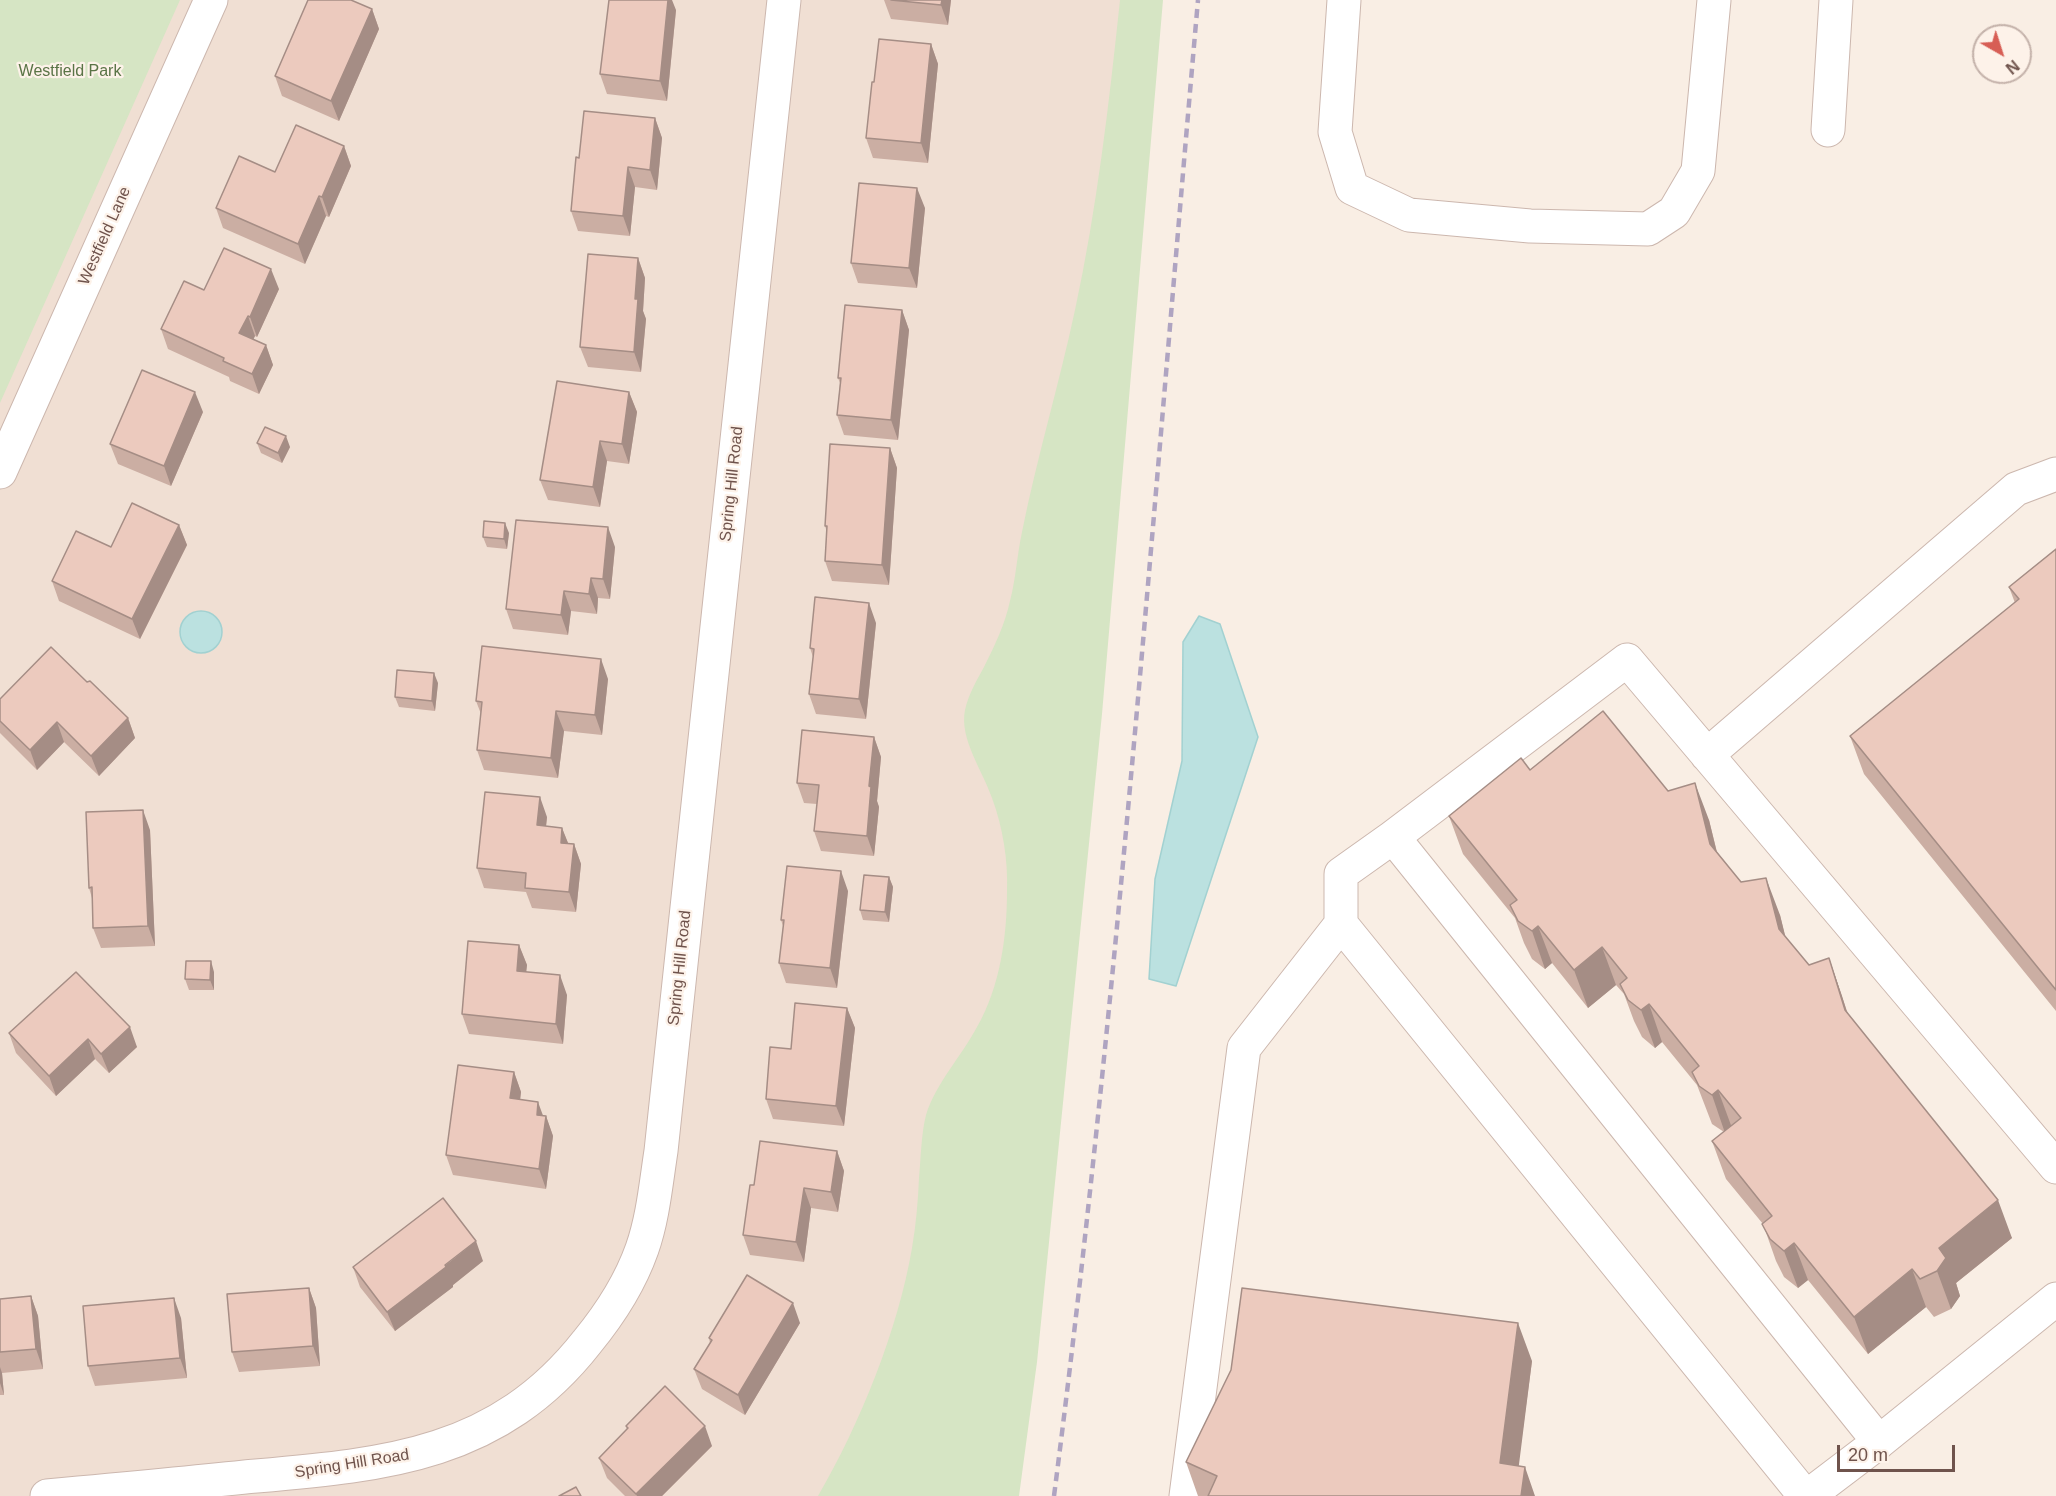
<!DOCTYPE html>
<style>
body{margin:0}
#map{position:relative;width:2056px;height:1496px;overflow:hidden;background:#f9eee4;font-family:Arial,sans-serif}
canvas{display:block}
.north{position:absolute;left:1972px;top:24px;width:60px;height:60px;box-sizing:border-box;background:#fdf2e9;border:2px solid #c4b2aa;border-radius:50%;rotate:141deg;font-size:16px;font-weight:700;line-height:24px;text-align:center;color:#6f534c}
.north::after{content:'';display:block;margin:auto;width:21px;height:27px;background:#d75e55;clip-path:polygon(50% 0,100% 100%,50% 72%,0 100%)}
.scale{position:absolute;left:1837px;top:1445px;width:118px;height:27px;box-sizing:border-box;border:3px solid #6f534c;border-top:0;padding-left:8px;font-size:18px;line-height:21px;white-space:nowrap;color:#6f534c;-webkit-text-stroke:4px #fdf2e9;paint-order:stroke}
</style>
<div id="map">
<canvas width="2056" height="1496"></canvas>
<div class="north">N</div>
<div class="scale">20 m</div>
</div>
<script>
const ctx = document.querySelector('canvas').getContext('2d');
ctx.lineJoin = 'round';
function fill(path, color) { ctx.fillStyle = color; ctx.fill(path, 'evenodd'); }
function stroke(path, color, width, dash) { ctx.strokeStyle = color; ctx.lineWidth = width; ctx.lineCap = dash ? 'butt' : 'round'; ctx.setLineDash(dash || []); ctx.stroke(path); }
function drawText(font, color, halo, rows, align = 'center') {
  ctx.font = font + ' Arial,sans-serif'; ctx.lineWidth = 4.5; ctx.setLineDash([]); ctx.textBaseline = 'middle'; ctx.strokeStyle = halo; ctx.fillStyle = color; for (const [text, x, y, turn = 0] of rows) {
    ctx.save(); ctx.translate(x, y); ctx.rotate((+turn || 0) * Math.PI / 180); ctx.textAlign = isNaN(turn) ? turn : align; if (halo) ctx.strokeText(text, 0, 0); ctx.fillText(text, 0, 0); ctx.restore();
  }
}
fill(new Path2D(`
 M0,0H1161L1016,1496H0Z`), '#f0dfd3');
fill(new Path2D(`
 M0,0H180L0,403Z
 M1120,0H1163L1102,714L1037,1362L1019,1496H818C860,1424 898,1330 912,1248C916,1225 918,1201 919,1178C921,1157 921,1135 926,1115C936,1083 961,1057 977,1027C1000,987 1007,937 1007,891C1008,860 1003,828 992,798C983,771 959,739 965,710C968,695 977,680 984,667C995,645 1005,624 1010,601C1016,578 1017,555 1022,532C1037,457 1059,385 1075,310C1097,208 1109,104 1120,0Z`), '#d6e5c4');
const water = new Path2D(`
 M180 632a21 21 0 1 1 42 0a21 21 0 1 1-42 0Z
 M1199,616L1220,624L1258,737L1176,986L1149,979L1155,879L1182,761L1183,642Z`);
fill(water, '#bbe1e0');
stroke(water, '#a2d1d1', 1.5);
const minor = new Path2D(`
 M1344,0L1335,132L1352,188L1409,215L1530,226L1648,229L1674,212L1698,171L1714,0
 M1828,130L1836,0
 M0,472L211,0
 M1707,755L2016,489L2056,474
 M1341,924V874L1393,837
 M1879,1442L2056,1299
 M47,1496C113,1490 179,1484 245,1477C381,1465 496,1458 587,1342C610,1314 630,1283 642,1249C653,1218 656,1183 661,1151L784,0
 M1186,1496L1244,1048L1341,924L1805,1496
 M1808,1496L1879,1442L1393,837L1627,660L2056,1167`);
stroke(minor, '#ccb7ae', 35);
stroke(minor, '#fff', 33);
stroke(new Path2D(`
 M1054,1496C1118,999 1154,499 1198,0`), '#afa4c1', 4.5, [9, 6]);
fill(new Path2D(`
 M884,0H951L948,25L891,19Z
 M372,9L379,29L339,121L282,96L275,76Z
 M676,10L667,101L607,94L600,74Z
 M931,44L938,64L928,163L873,158L866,138L874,82Z
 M655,118L662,138L657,190L635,187L630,236L578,231L571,211L579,158Z
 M344,146L351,166L329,217L326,216L305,264L223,228L216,208L275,172Z
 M925,208L917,288L858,283L851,263Z
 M638,258L645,278L643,311L646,319L641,372L588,367L580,347Z
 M279,289L257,337L255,336L253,339L266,345L273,365L259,394L230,381L229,377L168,349L161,329L204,290Z
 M902,310L909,330L898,440L844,435L837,415L840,383L838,378Z
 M629,392L637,412L629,464L607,461L600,507L548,500L540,480Z
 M203,412L171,486L118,464L110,444Z
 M257,443L290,447L282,463L261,453Z
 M890,448L897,468L889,585L832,581L825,561L827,532L825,526Z
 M179,525L187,545L140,639L59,601L52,581L111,547Z
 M509,533L507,549L487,547L483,537Z
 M615,547L610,599L598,598L597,614L571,611L568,635L513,629L506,609Z
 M2056,549V1011L1864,774L1850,736L2015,603L2009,587Z
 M876,623L866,719L816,714L809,694L813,657L810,648Z
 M608,679L602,735L564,731L558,778L484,770L477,750L481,714L476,701Z
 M438,683L435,711L399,707L395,697Z
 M0,699L128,718L135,738L99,776L64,742L37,770L0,733Z
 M874,737L881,757L877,801L879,807L874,856L821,851L814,831L817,804L804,803L797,783Z
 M1530,770L1668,791L1709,820L1717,852L1741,882L1780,915L1785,936L1809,965L1829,958L1848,1014L2012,1238L1956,1283L1960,1296L1951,1309L1934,1317L1926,1307L1868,1354L1808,1280L1798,1288L1784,1277L1776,1261L1763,1224L1726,1179L1712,1141L1724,1132L1712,1124L1697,1085L1662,1042L1655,1048L1642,1037L1634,1021L1624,994L1616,985L1588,1008L1552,963L1545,969L1532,959L1524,943L1515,918L1463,854L1449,816Z
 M547,817L546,826L562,828L568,843L574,844L581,864L576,912L532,908L526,892L484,888L477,868Z
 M150,830L155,946L101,948L93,928L92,898L89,888Z
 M889,877L893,887L889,922L863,920L860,910Z
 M848,891L837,988L786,983L779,963L783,926L781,920Z
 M519,945L527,965L526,972L567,995L563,1044L469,1034L462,1014Z
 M76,972L137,1047L109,1073L95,1059L56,1096L16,1053L9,1033Z
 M214,972V990H189L185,979Z
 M847,1008L855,1028L844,1126L773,1119L766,1099Z
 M514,1072L521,1092L520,1099L543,1116H546L553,1136L546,1189L453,1175L446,1155Z
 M837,1151L844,1171L838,1212L811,1208L804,1262L750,1255L743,1235Z
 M483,1261L453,1285V1287L395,1331L360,1287L353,1267Z
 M309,1288L316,1308L320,1366L239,1372L232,1352Z
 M31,1296L38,1316L43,1369L2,1373L4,1395H0V1299Z
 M181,1318L187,1378L95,1386L88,1366Z
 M800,1323L745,1415L702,1389L694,1369L710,1343L709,1338Z
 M1532,1361L1518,1466L1521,1496H1198L1186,1462Z
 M626,1426L712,1446L662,1496H625L607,1478L599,1458L627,1430Z`), '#cbaea3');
fill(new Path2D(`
 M668,0H672L676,10L667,101L660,81Z
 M942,0H951L948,25L941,5Z
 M372,9L379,29L339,121L331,101Z
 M931,44L938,64L928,163L921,143Z
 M655,118L662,138L657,190L650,170Z
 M344,146L351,166L329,217L322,197Z
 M628,167L635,187L630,236L623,216Z
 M917,188L925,208L917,288L909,268Z
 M319,196L326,216L305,264L298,244Z
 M638,258L645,278L643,311L646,319L641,372L634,352L635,299Z
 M271,269L279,289L257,337L250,317Z
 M902,310L909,330L898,440L891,420Z
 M248,316L255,336L247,353L239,333Z
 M266,345L273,365L259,394L252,374Z
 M195,392L203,412L171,486L164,466Z
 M629,392L637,412L629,464L622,444Z
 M286,436L290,447L282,463L278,453Z
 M600,441L607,461L600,507L593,487Z
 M890,448L897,468L889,585L882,565Z
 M505,523L509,533L507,549L504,539Z
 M179,525L187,545L140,639L132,619Z
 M608,527L615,547L610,599L603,579Z
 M591,578L598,598L597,614L589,594Z
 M564,591L571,611L568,635L561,615Z
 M869,603L876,623L866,719L859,699Z
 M601,659L608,679L602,735L595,715Z
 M434,673L438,683L435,711L432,701Z
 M556,711L564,731L558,778L551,758Z
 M128,718L135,738L99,776L91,756Z
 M57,722L64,742L37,770L30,750Z
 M874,737L881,757L877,801L879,807L874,856L867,836L869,786Z
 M1695,783L1709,820L1724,882L1710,844Z
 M540,797L547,817L544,845L537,825Z
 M143,810L150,830L155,946L148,926Z
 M562,828L570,848L561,843Z
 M574,844L581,864L576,912L569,892Z
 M841,871L848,891L837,988L830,968Z
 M889,877L893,887L889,922L885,912Z
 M1766,878L1780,915L1793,967L1779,929Z
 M1538,926L1552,963L1545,969L1532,931Z
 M519,945L527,965L524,991L517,971Z
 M1602,947L1616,985L1588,1008L1574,970Z
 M1829,958L1842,996L1858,1048L1845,1010Z
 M211,961L214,972V990L210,980Z
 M560,975L567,995L563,1044L556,1024Z
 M1649,1004L1662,1042L1655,1048L1641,1010Z
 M847,1008L855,1028L844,1126L836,1106Z
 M130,1027L137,1047L109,1073L101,1054Z
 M88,1039L95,1059L56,1096L49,1076Z
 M514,1072L521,1092L518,1118L510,1098Z
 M1718,1090L1732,1128L1725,1133L1712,1095Z
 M538,1102L545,1121L546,1116L553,1136L546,1189L539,1169L537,1115Z
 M837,1151L844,1171L838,1212L831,1192Z
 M804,1188L811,1208L804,1262L796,1242Z
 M1998,1200L2012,1238L1956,1283L1960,1296L1951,1309L1937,1271L1939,1248Z
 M476,1241L483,1261L453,1285V1287L395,1331L387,1312Z
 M1794,1243L1808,1280L1798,1288L1784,1251Z
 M1912,1269L1926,1307L1868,1354L1854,1317Z
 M309,1288L316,1308L320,1366L313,1346Z
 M31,1296L38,1316L43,1369L36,1349Z
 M174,1298L181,1318L187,1378L180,1358Z
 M793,1303L800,1323L745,1415L738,1395Z
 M1518,1323L1532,1361L1515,1496L1500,1463Z
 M0,1367L2,1373L4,1395L0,1383Z
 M705,1426L712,1446L662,1496H637L636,1494Z
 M1525,1467L1535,1496H1521Z`), '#a58d85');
const building = new Path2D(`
 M308,0H351L372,9L331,101L275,76Z
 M609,0H668L660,81L600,74Z
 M891,0H942L941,5Z
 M879,39L931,44L921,143L866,138L872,82H874Z
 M584,111L655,118L650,170L628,167L623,216L571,211L576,157L579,158Z
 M296,125L344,146L322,197L319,196L298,244L216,208L239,156L275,172Z
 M859,183L917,188L909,268L851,263Z
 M224,248L271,269L250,317L248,316L239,333L266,345L252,374L223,361L224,358L161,329L184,281L204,290Z
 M588,254L638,258L635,299H638L634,352L580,347Z
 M845,305L902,310L891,420L837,415L841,378H838Z
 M142,370L195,392L164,466L110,444Z
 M557,381L629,392L622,444L600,441L593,487L540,480Z
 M265,427L286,436L278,453L257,443Z
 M830,444L890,448L882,565L825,561L827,526H825Z
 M132,503L179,525L132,619L52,581L76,531L111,547Z
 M516,520L608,527L603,579L591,578L589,594L564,591L561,615L506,609Z
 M484,521L505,523L504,539L483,537Z
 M2056,549V990L1850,736L2019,599L2009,587Z
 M815,597L869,603L859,699L809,694L814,649L810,648Z
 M482,646L601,659L595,715L556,711L551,758L477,750L482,702L476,701Z
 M51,647L87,682L90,681L128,718L91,756L57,722L30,750L0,721V699Z
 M397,670L434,673L432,701L395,697Z
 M1603,711L1668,791L1695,783L1710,844L1741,882L1766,878L1779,929L1809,965L1829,958L1845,1010L1998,1200L1939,1248L1946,1258L1937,1271L1920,1279L1912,1269L1854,1317L1794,1243L1784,1251L1770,1239L1762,1224L1772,1216L1712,1141L1741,1118L1718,1090L1712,1095L1699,1086L1692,1072L1699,1066L1649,1004L1641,1010L1628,1000L1620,984L1627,978L1602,947L1574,970L1538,926L1532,931L1518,921L1510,905L1517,900L1449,816L1521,758L1530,770Z
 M802,730L874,737L869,786L871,787L867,836L814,831L819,785L797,783Z
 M485,792L540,797L537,825L562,828L561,843L574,844L569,892L525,888L526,873L477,868Z
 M143,810L148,926L93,928L92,887L89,888L86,812Z
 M787,866L841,871L830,968L779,963L784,920H781Z
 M864,875L889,877L885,912L860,910Z
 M468,941L519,945L517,971L560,975L556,1024L462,1014Z
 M186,961H211L210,980L185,979Z
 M76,972L130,1027L101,1054L88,1039L49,1076L9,1033Z
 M795,1003L847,1008L836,1106L766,1099L770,1047L791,1049Z
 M458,1065L514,1072L510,1098L538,1102L537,1115L546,1116L539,1169L446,1155Z
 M760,1141L837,1151L831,1192L804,1188L796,1242L743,1235L750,1185H754Z
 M443,1198L476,1241L445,1265L446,1267L387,1312L353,1267Z
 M747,1275L793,1303L738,1395L694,1369L712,1340L709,1338Z
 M309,1288L313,1346L232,1352L227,1294Z
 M1242,1288L1518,1323L1500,1463L1525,1467L1521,1496H1208L1217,1476L1186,1462L1231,1370Z
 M31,1296L36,1349L0,1352V1299Z
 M174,1298L180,1358L88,1366L83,1306Z
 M665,1386L705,1426L636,1494L599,1458L628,1428L626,1426Z
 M576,1487L581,1496H559Z`);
fill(building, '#eccabe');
stroke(building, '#a58d85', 1.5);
drawText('16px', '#5a7446', '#fdf2e9', [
 ["Westfield Park",70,72]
]);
drawText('16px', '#6f534c', '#fdf2e9', [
 ["Westfield Lane",105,236,-66],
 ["Spring Hill Road",732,484,-84],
 ["Spring Hill Road",680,968,-84],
 ["Spring Hill Road",352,1464,-9]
]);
</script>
